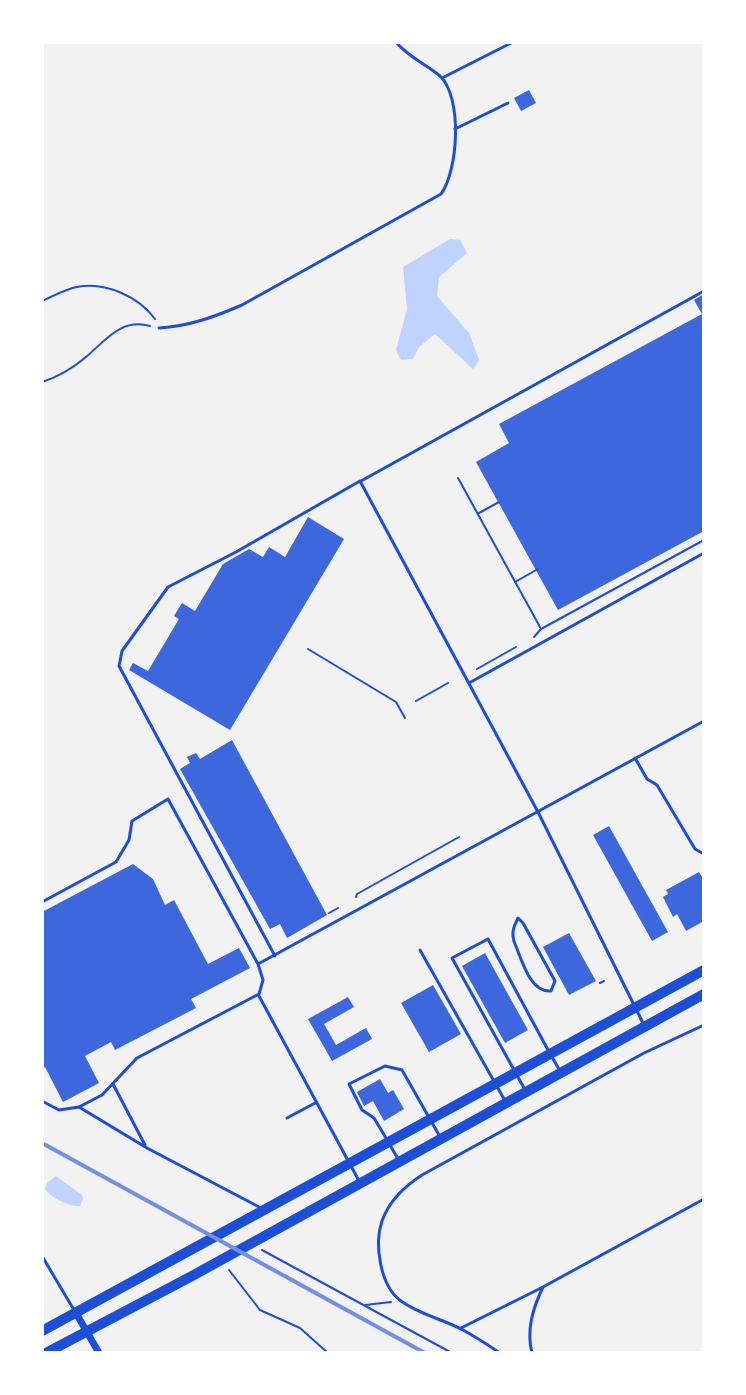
<!DOCTYPE html>
<style>
body{margin:0}
#map{position:relative;width:746px;height:1395px;overflow:hidden;background:#f2f2f2;font-family:"Space Grotesk",sans-serif}
canvas{display:block}
.frame{position:absolute;inset:0;border:44px solid #fff;pointer-events:none}
</style>
<div id="map">
<canvas width="746" height="1395"></canvas>
<div class="frame"></div>
</div>
<script>
const ctx = document.querySelector('canvas').getContext('2d');
ctx.lineJoin = 'round';
function fill(path, color) { ctx.fillStyle = color; ctx.fill(path, 'evenodd'); }
function stroke(path, color, width, dash) { ctx.strokeStyle = color; ctx.lineWidth = width; ctx.lineCap = dash ? 'butt' : 'round'; ctx.setLineDash(dash || []); ctx.stroke(path); }
fill(new Path2D(`
 M450,239L460,240L467,253L439,277L437,296L469,333L479,360L473,369L435,334L419,347L413,359L401,360L396,350L407,309L403,267Z
 M56,1176L82,1195L83,1199L80,1206C70,1207 51,1198 45,1189L47,1183Z`), '#bfd3fe');
fill(new Path2D(`
 M529,90L536,103L521,111L514,98Z
 M704,294V531L558,610L476,462L509,443L499,424L702,314L694,300Z
 M308,517L344,539L230,730L129,670L133,663L148,671L179,619L174,616L182,603L195,611L223,564L249,549L263,557L269,547L285,557Z
 M232,740L327,915L287,938L280,924L270,929L180,769L190,763L187,757L196,753L200,759Z
 M609,826L668,932L652,941L593,835Z
 M133,864L153,879L165,905L174,900L208,964L239,948L250,968L191,999L196,1008L115,1050L111,1042L85,1056L99,1083L63,1102L45,1067L42,1068V912Z
 M699,872L704,880V921L686,931L677,914L673,917L663,897L668,894L666,890Z
 M569,933L596,981L569,995L543,947Z
 M485,953L528,1030L505,1043L462,966Z
 M433,985L461,1034L429,1052L401,1003Z
 M348,997L354,1007L324,1024L336,1045L366,1028L372,1039L332,1061L308,1019Z
 M380,1079L388,1093L393,1090L404,1109L384,1121L373,1101L364,1106L357,1092Z`), '#3d67dc');
stroke(new Path2D(`
 M42,301C54,296 65,289 77,287C105,281 139,297 155,319
 M42,382C58,377 73,368 86,357C106,340 121,318 150,326
 M458,478L540,627
 M479,513L499,502
 M515,582L538,569
 M534,637L541,629L704,540
 M308,649L396,702L405,718
 M477,669L516,647
 M416,701L448,683
 M356,897L357,894L459,837
 M329,913L338,908
 M600,983L604,981
 M262,1250L452,1353
 M229,1270L260,1310L300,1328L328,1353
 M365,1305L391,1302`), '#1d4ed8', 2);
stroke(new Path2D(`
 M442,78L513,42
 M455,129L508,103
 M159,328C190,326 214,317 242,305L441,194C458,171 463,98 440,76C426,64 408,57 396,42
 M361,481L704,291
 M469,683L704,553
 M635,758L647,779L657,785L695,849L704,854
 M42,902L116,862L129,840L132,821L168,799L258,964L263,980L259,994L137,1058L102,1095L79,1107L59,1110L42,1101
 M518,918L523,923L555,981L551,991C530,993 522,960 515,944C511,934 513,928 518,918Z
 M420,950L504,1099
 M275,956L119,666L122,651L168,587L236,552L360,481L538,812L643,1023
 M258,964L704,721
 M259,996L358,1179
 M552,1057L560,1071
 M113,1084L145,1145
 M524,1088L452,958L488,939L548,1050
 M79,1107L147,1148L261,1208
 M287,1118L317,1102
 M386,1138L374,1118L362,1110L349,1084L385,1066L402,1070L439,1135
 M390,1145L398,1159
 M42,1256L74,1310
 M461,1328L543,1287L704,1199
 M500,1353C488,1345 476,1337 463,1330C443,1319 420,1315 401,1301C380,1286 374,1244 382,1221C389,1201 405,1186 422,1175L644,1053L704,1025
 M532,1353C526,1330 533,1308 543,1287`), '#1d4ed8', 3);
stroke(new Path2D(`
 M76,1313L99,1353`), '#1d4ed8', 7);
stroke(new Path2D(`
 M42,1331L704,970
 M46,1353L192,1276L704,994`), '#1d4ed8', 10);
stroke(new Path2D(`
 M42,1143L425,1353`), '#7290e2', 4);
</script>
